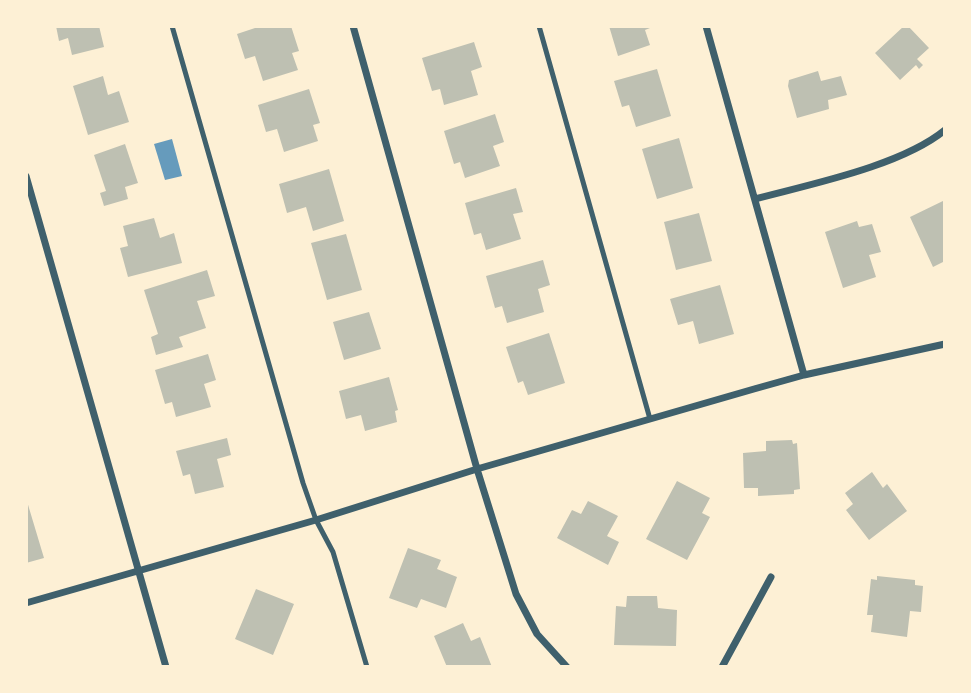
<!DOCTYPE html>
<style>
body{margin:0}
#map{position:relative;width:971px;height:693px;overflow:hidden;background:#fdf0d5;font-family:Figtree,sans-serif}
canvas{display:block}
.frame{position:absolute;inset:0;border:28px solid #fdf0d5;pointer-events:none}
</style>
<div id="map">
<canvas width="971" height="693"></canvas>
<div class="frame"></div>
</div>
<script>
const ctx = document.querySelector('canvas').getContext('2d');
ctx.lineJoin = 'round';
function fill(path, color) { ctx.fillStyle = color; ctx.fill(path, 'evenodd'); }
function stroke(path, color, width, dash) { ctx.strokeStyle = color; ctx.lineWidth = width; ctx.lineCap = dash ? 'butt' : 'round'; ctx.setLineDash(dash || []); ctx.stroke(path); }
fill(new Path2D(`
 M172,139L182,176L165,180L154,144Z`), '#669bbc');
fill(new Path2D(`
 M56,26H99L104,47L72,55L68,38L59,41Z
 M261,26H291L299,51L292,53L298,70L263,81L255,56L245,59L237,34Z
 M609,26H655L645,30L650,45L618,56Z
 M904,26H908L929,48L917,59L923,65L919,69L916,65L900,80L875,53Z
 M474,42L482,67L471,71L478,95L444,105L440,89L432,91L422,58Z
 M657,69L671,116L636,127L629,105L622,107L614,81Z
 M818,71L821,81L841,76L847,95L828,100L829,109L797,118L788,86L789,80Z
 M103,76L108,95L119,91L129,122L88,135L73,86Z
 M309,89L320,123L313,125L318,141L284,152L277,129L266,132L258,105Z
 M495,114L504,142L493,146L500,166L465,178L460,162L454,164L444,131Z
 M679,138L693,188L657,199L642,149Z
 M125,144L138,183L125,187L128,199L104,206L100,193L106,191L94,155Z
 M329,169L344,221L313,231L306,207L287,213L279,184Z
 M516,188L523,212L513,214L521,239L486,250L481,233L474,235L465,203Z
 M945,200V261L933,267L910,217Z
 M699,213L712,261L676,270L664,222Z
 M154,218L160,238L174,233L182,263L128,277L120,248L128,246L123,226Z
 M857,221L859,227L872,224L881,252L869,255L876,277L843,288L825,232Z
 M346,234L362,290L327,300L311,243Z
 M543,260L550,285L538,289L544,312L507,323L502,306L495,308L486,276Z
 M207,270L215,296L197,301L206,328L179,337L183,347L156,355L151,337L158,334L144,290Z
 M720,285L734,334L699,344L693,321L678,325L670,299Z
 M369,312L381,349L344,360L333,322Z
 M549,333L565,383L528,395L523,381L518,383L506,347Z
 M208,354L216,380L204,384L211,407L176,417L172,402L165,404L155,370Z
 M389,377L398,410L395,411L397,422L365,431L361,415L346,419L339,391Z
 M227,438L231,455L217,459L224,487L195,494L190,474L183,476L176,451Z
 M792,440L793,444L797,443L800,489L794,490V494L758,496V488H744L743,453L766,451V441Z
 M872,472L883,488L887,484L907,511L869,540L846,510L853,504L845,493Z
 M677,481L710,498L702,513L710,517L687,560L646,539Z
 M26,498L44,558L26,563Z
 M588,501L618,516L607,536L619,542L608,565L557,538L572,510L581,514Z
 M408,548L441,560L437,569L457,577L446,608L421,599L417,608L389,598Z
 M877,576L915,580V585L923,586L921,612L910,611L907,637L871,632L873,615H867L871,579L877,580Z
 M256,589L294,604L273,655L235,639Z
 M627,596H657L658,608L677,610L676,646L614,645L616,606L626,607Z
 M463,623L471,641L480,637L492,667H447L434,636Z`), '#bec0b2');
stroke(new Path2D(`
 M172,26L303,483L316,520L333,552L367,667
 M539,26L650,419`), '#3f606c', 5);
stroke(new Path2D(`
 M353,26L477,469L516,594L537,634L567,667
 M706,26L804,375
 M26,176L166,667
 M755,199C811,184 901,166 945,130
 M26,603L316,520L477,469L754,389L804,375L945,344
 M722,667L771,577`), '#3f606c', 7);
</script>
